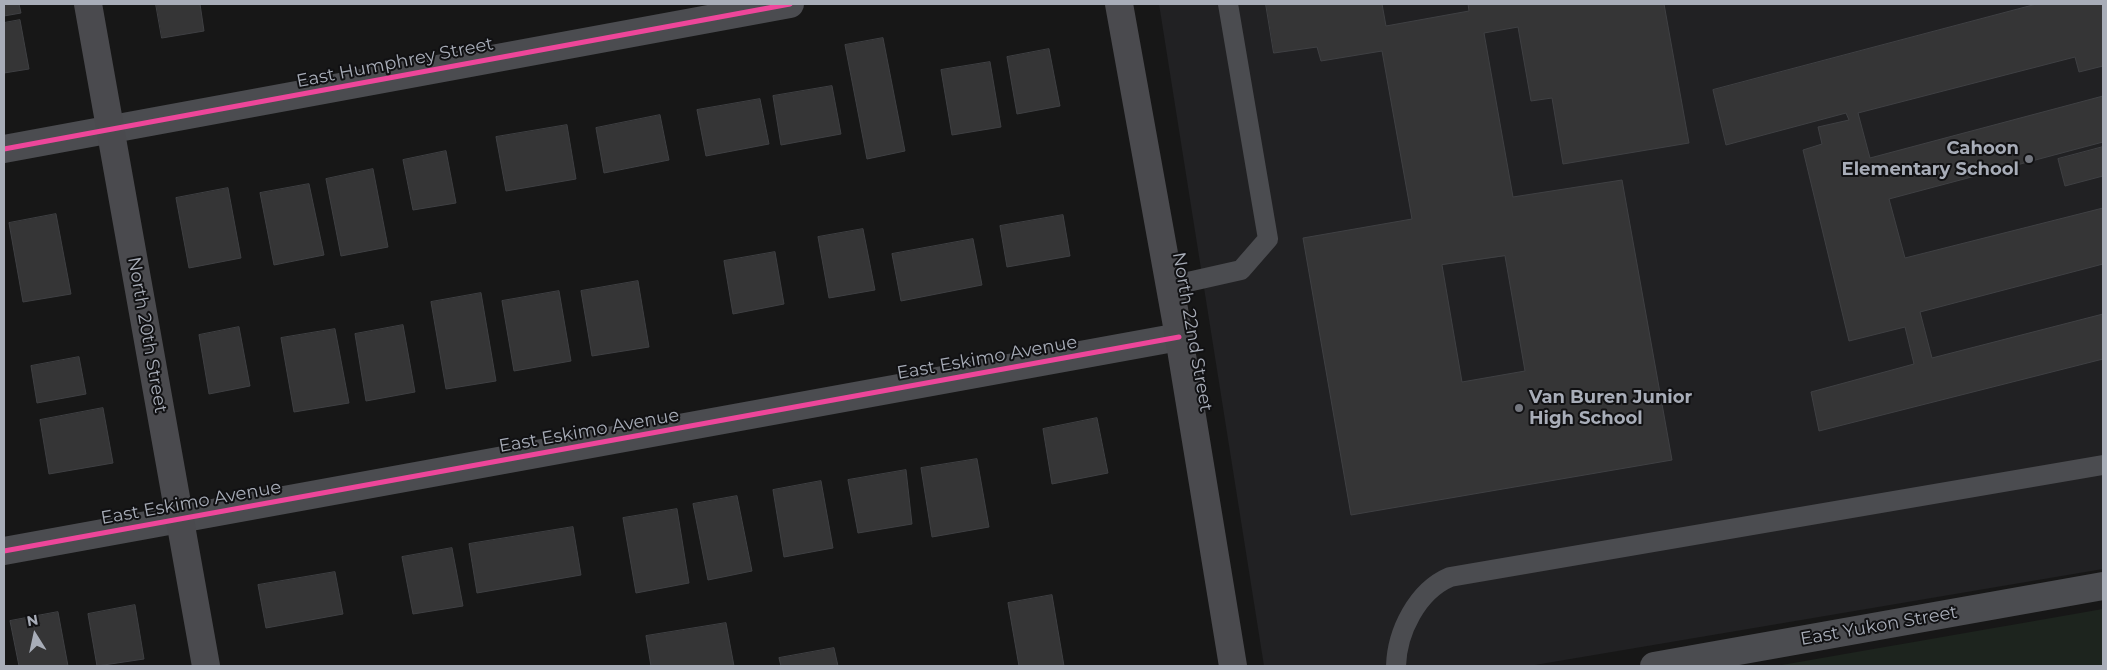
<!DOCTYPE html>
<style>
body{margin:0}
#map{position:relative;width:2107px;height:670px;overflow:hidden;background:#171717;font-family:Montserrat,sans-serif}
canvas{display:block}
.frame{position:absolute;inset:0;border:5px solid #a8adb8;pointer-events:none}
.north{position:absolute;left:10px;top:610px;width:50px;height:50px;-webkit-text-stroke:4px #111113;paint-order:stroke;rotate:350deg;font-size:14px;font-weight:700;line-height:20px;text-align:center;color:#a8adb8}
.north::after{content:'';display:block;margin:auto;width:18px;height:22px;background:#a8adb8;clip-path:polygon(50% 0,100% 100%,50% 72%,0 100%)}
</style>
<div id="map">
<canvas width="2107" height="670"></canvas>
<div class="frame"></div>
<div class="north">N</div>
</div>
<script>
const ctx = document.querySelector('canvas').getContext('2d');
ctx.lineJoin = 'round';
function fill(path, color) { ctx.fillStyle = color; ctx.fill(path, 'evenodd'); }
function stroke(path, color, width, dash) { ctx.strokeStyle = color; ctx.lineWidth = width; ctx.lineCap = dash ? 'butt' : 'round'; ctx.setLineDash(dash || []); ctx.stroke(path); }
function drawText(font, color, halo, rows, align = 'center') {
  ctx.font = font + ' Montserrat,sans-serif'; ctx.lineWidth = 4; ctx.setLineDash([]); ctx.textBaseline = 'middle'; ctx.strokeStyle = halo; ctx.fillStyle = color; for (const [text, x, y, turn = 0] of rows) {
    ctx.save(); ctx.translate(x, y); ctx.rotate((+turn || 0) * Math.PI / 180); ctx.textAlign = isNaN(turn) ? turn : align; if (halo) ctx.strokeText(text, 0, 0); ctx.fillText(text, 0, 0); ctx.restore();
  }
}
fill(new Path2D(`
 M1159,4H2103V569L1529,666H1264Z`), '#212123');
fill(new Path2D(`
 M2103,609V666H1776Z`), '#1d241e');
const building = new Path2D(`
 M4,4H19L21,13L4,16Z
 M156,4H200L204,31L162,38Z
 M1266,4H1382L1386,26L1469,11L1468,4H1664L1689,143L1563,164L1552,98L1531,101L1518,27L1484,33L1513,197L1622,180L1672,460L1351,515L1303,238L1412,219L1382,51L1321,61L1317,47L1274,53ZM1505,256L1525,371L1462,382L1442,265Z
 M2037,4H2103V66L2079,72L2075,57L1858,113L1870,158L2103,96V142L1889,199L1905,258L2103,208V264L1920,312L1932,358L2103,314V359L1819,431L1811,392L1914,364L1905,327L1849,341L1803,150L1822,144L1818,127L1849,120L1846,113L1726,145L1713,90Z
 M20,20L29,69L4,73V23Z
 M883,38L905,151L867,159L845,45Z
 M1049,49L1060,106L1017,114L1007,57Z
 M990,62L1001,127L952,135L941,70Z
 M832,86L841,134L781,145L773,96Z
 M760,99L769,144L706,156L697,110Z
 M660,115L669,160L604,173L596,128Z
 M567,125L576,179L506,191L496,137Z
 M2103,147V176L2065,186L2058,159Z
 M446,151L456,203L413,210L403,160Z
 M373,169L388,247L341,256L326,179Z
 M309,184L324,255L274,265L260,193Z
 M228,188L241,258L189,268L176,198Z
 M56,214L71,294L23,302L9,223Z
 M1063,215L1070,256L1007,267L1000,226Z
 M863,229L875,290L829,298L818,237Z
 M973,239L982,285L901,301L892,254Z
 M775,252L784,304L733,314L724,261Z
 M638,281L649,347L592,356L581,291Z
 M559,291L571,361L514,371L502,301Z
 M481,293L496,381L446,389L431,302Z
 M403,325L415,392L366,401L355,334Z
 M239,327L250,386L209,394L199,335Z
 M335,329L349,403L294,412L281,338Z
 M79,357L86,394L37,403L31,366Z
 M103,408L113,463L49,474L40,420Z
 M1097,418L1108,473L1052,484L1043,429Z
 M977,459L989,527L932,537L921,468Z
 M906,470L912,524L858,533L848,480Z
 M821,481L833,548L784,557L773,490Z
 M737,496L752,571L708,580L693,504Z
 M677,509L689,583L636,593L623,518Z
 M573,527L581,575L477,593L469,544Z
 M452,548L463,606L413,614L402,557Z
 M335,572L343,614L266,628L258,585Z
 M1052,595L1064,666H1019L1008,603Z
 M135,605L144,659L97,666L88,614Z
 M58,612L68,666H19L10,621Z
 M726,623L734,666H651L646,636Z
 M834,648L838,666H781L779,658Z`);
fill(building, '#353536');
stroke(building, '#3f4043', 1);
stroke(new Path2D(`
 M1170,286L1241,270L1268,239L1228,4
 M1396,666C1397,632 1417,591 1450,577L2103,465`), '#4b4c50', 20);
stroke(new Path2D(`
 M4,149L790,4
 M4,551L1179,337
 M1654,666L2103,586`), '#4b4c50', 28);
stroke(new Path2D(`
 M88,4L206,666
 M1119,4L1179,337L1233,666`), '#4a4a4e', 28);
stroke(new Path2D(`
 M4,149L790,4
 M4,551L1179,337`), '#ed469a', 5);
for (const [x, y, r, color] of [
 [2029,159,5,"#757880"],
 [1519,408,5,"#757880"]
]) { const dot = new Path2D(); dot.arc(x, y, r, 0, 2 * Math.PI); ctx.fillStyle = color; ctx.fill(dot); stroke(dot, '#111113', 2); }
drawText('18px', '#a8adb8', '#111113', [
 ["East Humphrey Street",395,63,-11],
 ["North 22nd Street",1192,332,80],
 ["North 20th Street",147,335,80],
 ["East Eskimo Avenue",987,358,-10],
 ["East Eskimo Avenue",589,431,-10],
 ["East Eskimo Avenue",191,503,-10],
 ["East Yukon Street",1879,626,-10]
]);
drawText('bold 18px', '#a8adb8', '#111113', [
 ["Cahoon",2019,149],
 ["Elementary School",2019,170],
 ["Van Buren Junior",1529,398,"left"],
 ["High School",1529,419,"left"]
], 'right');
</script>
